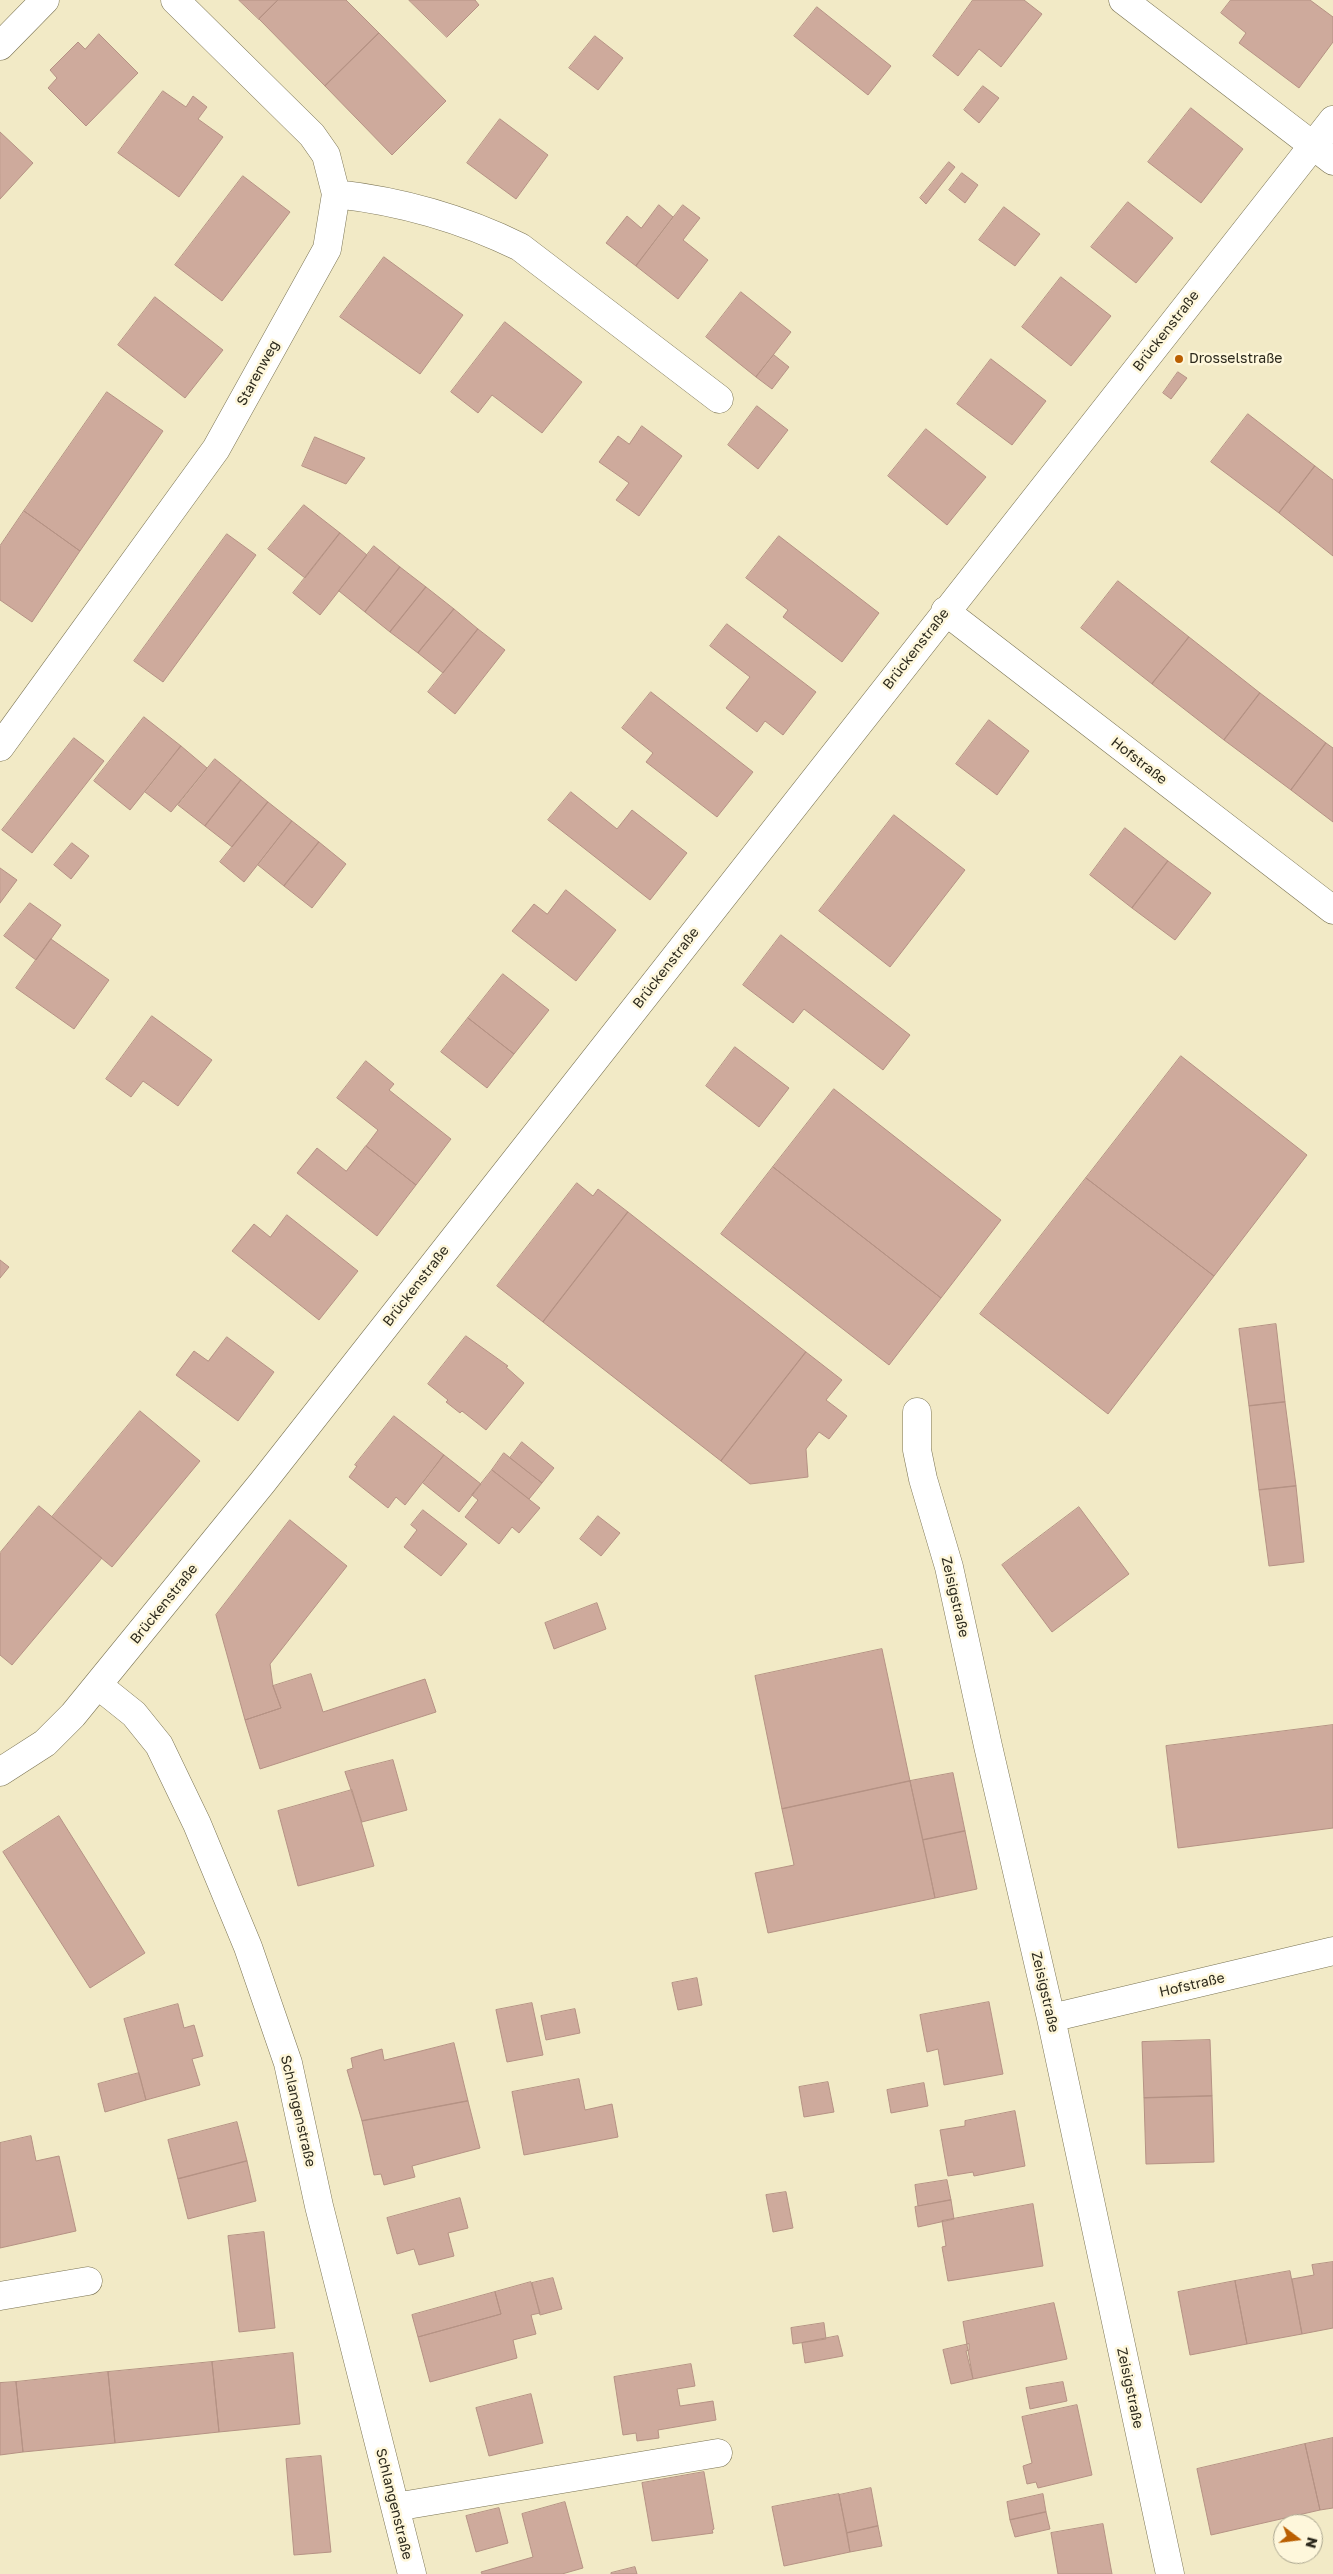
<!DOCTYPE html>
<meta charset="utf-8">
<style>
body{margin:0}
#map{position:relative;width:1333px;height:2574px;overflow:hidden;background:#f2eac6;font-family:"Golos Text",sans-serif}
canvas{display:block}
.north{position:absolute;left:1273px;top:2514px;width:50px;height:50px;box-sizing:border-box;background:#fef7db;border:1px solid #aaa58f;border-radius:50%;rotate:105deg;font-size:14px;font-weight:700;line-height:20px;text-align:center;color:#2d2a1d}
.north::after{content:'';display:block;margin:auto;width:18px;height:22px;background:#ba5f01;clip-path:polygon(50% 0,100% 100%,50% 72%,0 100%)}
</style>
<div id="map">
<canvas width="1333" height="2574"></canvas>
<div class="north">N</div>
</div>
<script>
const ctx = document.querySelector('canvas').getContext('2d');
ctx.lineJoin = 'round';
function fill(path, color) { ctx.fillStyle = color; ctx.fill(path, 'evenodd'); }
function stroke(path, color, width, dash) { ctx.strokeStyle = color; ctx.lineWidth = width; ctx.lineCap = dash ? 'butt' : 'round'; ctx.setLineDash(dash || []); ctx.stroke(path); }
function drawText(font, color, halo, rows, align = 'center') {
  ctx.font = font + ' "Golos Text",sans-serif'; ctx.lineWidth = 5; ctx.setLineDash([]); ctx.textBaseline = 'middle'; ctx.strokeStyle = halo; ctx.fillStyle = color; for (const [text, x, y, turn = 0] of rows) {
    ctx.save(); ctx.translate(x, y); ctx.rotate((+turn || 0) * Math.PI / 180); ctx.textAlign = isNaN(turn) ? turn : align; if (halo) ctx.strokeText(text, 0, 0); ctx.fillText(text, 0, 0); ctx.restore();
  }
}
const building = new Path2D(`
 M239,0H278L259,19Z
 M278,0H346L379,33L325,86L259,19Z
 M409,0H475L479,5L447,37Z
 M973,0H1024L1042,14L1001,67L979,49L958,76L933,56Z
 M1231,0H1310L1333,17V42L1299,88L1239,43L1246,33L1221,13Z
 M817,7L891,66L868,95L794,36Z
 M379,33L446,101L392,155L325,86Z
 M99,34L138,73L86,126L48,88L57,78L50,70L78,42L85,49Z
 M595,36L623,58L598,90L569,68Z
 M983,86L999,98L979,123L964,110Z
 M163,91L186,107L193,96L207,107L198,119L223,137L179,197L118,153Z
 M1191,108L1243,149L1201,203L1148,162Z
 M500,119L548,155L516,199L467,163Z
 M0,132L33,163L0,199Z
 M949,162L955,167L926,204L920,198Z
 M962,173L978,185L965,203L949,190Z
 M243,176L290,212L222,301L175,265Z
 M1128,202L1173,238L1136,283L1091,247Z
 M659,205L673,217L636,266L606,243L627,216L641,228Z
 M683,205L700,218L683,240L708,260L678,299L636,266Z
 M1004,207L1040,234L1015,266L979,240Z
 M384,257L463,315L420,374L340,317Z
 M1061,277L1111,316L1071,366L1022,327Z
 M741,292L791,332L756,377L706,337Z
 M155,297L223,350L185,398L118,345Z
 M505,322L582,382L542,433L492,395L478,413L451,392Z
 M774,355L789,367L772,389L756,377Z
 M991,359L1046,401L1012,445L957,404Z
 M1178,372L1187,378L1171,399L1163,393Z
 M107,392L163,431L80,551L24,511Z
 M757,406L788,430L758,469L728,445Z
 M1248,414L1315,466L1279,513L1211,462Z
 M642,426L682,456L639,516L616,500L629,483L599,462L618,436L629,444Z
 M926,429L986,477L947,525L888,476Z
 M315,437L365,458L346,484L302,466Z
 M1315,466L1333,480V556L1279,513Z
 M304,505L340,533L305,578L268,549Z
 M24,511L80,551L32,622L0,600V546Z
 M340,533L367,555L320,615L293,593Z
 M227,534L256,555L163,682L134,661Z
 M779,536L879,613L842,662L783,617L788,610L746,578Z
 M374,546L400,567L365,612L339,591Z
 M400,567L426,587L390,632L365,612Z
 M1118,581L1189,637L1152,684L1081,628Z
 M426,587L454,609L418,653L390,632Z
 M454,609L478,629L443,673L418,653Z
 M727,624L816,692L783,735L765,721L757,732L726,708L750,677L710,646Z
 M478,629L505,650L455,714L428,692Z
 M1189,637L1260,693L1224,740L1152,684Z
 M651,692L753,772L717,817L646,762L653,753L622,728Z
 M1260,693L1326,743L1291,790L1224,740Z
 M144,717L181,746L130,810L94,781Z
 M989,720L1029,751L997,795L956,764Z
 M74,738L104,761L32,853L2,830Z
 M1326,743L1333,748V822L1291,790Z
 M181,746L207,768L171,812L145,792Z
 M215,759L241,780L205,826L178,805Z
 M241,780L268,802L232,847L205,826Z
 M571,792L617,829L632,810L687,853L650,900L548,820Z
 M268,802L292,821L244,882L220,862Z
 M894,815L965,870L890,967L819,911Z
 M292,821L319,842L284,886L258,865Z
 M1125,828L1168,861L1132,908L1090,875Z
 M319,842L346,864L312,908L284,886Z
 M72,843L89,856L71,879L54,865Z
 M1168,861L1211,893L1175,940L1132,908Z
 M0,868L17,880L0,903Z
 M566,890L616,930L576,981L512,931L534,904L547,914Z
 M30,903L61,925L36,960L4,936Z
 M781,935L910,1035L883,1070L804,1009L793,1023L743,985Z
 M51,939L109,980L74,1029L16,988Z
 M503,974L549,1010L514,1054L468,1018Z
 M152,1016L212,1060L178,1106L143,1081L131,1097L106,1079Z
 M468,1018L514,1054L487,1088L441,1052Z
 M735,1047L789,1088L759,1127L706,1086Z
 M1181,1056L1307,1155L1214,1276L1086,1178Z
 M366,1061L394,1084L389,1090L451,1139L416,1185L366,1146L378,1130L337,1098Z
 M834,1089L1001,1220L941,1298L773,1167Z
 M366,1146L416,1185L377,1236L297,1173L317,1148L346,1171Z
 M773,1167L941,1298L889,1365L721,1234Z
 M1086,1178L1214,1276L1108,1414L980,1314Z
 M577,1183L593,1196L598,1189L628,1212L543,1322L497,1286Z
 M628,1212L806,1352L721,1461L543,1322Z
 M287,1215L358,1271L319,1320L232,1251L254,1224L270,1237Z
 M0,1260L9,1267L0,1278Z
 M1276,1324L1285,1402L1249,1406L1239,1329Z
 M466,1336L508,1366L506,1367L524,1383L486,1430L462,1411L460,1413L446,1402L448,1400L428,1384Z
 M227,1337L274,1372L238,1421L176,1375L194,1351L208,1361Z
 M806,1352L842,1380L826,1400L847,1416L829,1439L819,1432L806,1449L808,1477L750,1484L721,1461Z
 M1285,1402L1296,1486L1259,1490L1249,1406Z
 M140,1411L200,1461L112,1567L52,1517Z
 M394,1416L444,1455L405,1505L396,1497L388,1508L349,1477L357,1466L355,1465Z
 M522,1442L554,1468L542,1483L510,1458Z
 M504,1453L542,1483L529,1499L492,1470Z
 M444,1455L481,1484L459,1512L423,1483Z
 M492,1470L540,1508L519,1533L512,1527L499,1544L465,1517L478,1500L472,1495Z
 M1296,1486L1304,1562L1269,1566L1259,1490Z
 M39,1506L102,1558L12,1665L0,1655V1553Z
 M1079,1507L1129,1574L1052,1632L1002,1565Z
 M423,1510L467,1544L441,1576L404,1547L417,1530L411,1525Z
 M598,1516L620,1533L601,1556L580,1539Z
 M290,1520L347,1566L270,1664L273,1686L281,1708L245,1720L216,1615Z
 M597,1603L606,1629L554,1649L545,1623Z
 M882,1649L910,1781L782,1809L755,1676Z
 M311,1674L323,1712L425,1679L436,1712L260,1769L245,1720L281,1708L273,1686Z
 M1333,1725V1828L1178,1848L1166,1746Z
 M393,1760L407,1810L362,1822L345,1772Z
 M953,1773L965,1831L923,1840L910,1781Z
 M910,1781L935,1898L768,1933L755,1873L794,1865L782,1809Z
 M352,1790L374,1866L298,1886L278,1811Z
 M59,1816L145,1953L90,1988L3,1852Z
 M965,1831L977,1889L935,1898L923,1840Z
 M697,1978L702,2005L678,2010L672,1983Z
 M989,2002L1003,2074L944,2085L938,2049L927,2052L920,2015Z
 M532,2003L543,2055L507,2062L496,2010Z
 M178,2004L184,2028L194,2025L203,2056L192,2059L200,2085L146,2100L124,2019Z
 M575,2009L580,2033L546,2040L541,2016Z
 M1210,2040L1212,2096L1144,2098L1142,2042Z
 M454,2043L468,2101L362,2121L347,2070L353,2068L351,2058L382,2049L384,2060Z
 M139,2073L146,2100L105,2112L98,2084Z
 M579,2079L585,2110L612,2104L618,2137L524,2155L512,2092Z
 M828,2082L834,2112L804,2117L799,2087Z
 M924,2083L928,2106L891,2113L887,2090Z
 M1212,2096L1214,2162L1146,2164L1144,2098Z
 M468,2101L480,2148L412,2166L415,2177L384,2185L381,2174L374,2175L362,2121Z
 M1015,2111L1025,2166L974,2176L973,2172L948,2176L940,2130L965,2126V2121Z
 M237,2122L247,2161L178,2179L168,2140Z
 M31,2136L36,2161L59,2156L76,2231L0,2248V2143Z
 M247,2161L256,2201L188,2219L178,2179Z
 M947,2180L951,2200L918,2206L915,2185Z
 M786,2192L793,2228L773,2232L766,2195Z
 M460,2198L468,2228L448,2233L454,2256L419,2265L414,2249L397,2254L387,2218Z
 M951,2200L954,2219L918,2227L915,2207Z
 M1033,2204L1043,2266L948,2281L942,2247L946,2246L942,2221Z
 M264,2232L275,2328L239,2332L228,2236Z
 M1333,2262V2328L1302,2334L1292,2279L1314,2275L1312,2265Z
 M1290,2271L1302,2334L1247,2344L1235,2281Z
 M553,2278L562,2309L540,2315L532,2283Z
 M1235,2281L1247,2344L1190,2355L1178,2292Z
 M531,2282L540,2313L531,2315L536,2334L513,2340L517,2358L430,2382L418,2337L501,2314L495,2292Z
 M495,2292L501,2314L418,2337L412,2315Z
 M1054,2303L1067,2359L973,2379L963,2322Z
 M824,2323L826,2339L793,2344L791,2328Z
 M838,2336L843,2356L805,2363L802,2343Z
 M969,2344V2350L966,2351L973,2379L951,2384L943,2350Z
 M293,2353L300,2424L219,2432L212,2362Z
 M212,2362L219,2432L115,2443L108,2372Z
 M691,2364L695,2386L677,2389L680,2406L713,2401L716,2420L658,2430L659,2438L637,2441L636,2433L623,2435L614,2377Z
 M108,2372L115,2443L23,2452L16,2382Z
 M16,2382L23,2452L0,2455V2383Z
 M1063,2382L1067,2401L1030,2409L1026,2388Z
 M531,2394L543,2443L489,2456L476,2408Z
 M1077,2405L1092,2475L1038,2488L1036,2482L1027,2484L1023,2466L1032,2463L1022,2417Z
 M1333,2438V2508L1320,2510L1305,2444Z
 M1305,2444L1320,2510L1211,2535L1197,2469Z
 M321,2456L331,2552L294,2555L286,2459Z
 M704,2472L714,2529L712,2530L713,2533L652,2541L642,2483Z
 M871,2488L878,2526L847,2533L839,2495Z
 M839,2494L850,2552L784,2566L772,2507Z
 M1043,2494L1046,2512L1010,2520L1007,2502Z
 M565,2502L583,2568L562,2574H482L481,2572L533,2557L522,2514Z
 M499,2508L508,2543L476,2552L466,2516Z
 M1046,2512L1050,2529L1015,2537L1010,2520Z
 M1103,2524L1112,2574H1058L1051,2533Z
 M878,2526L882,2546L850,2552L847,2533Z
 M635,2567L637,2574H611V2573Z`);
fill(building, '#ceaa9c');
stroke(building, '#b59284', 1);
const minor = new Path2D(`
 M1123,0L1333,161
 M0,46L45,0
 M336,194C399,201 463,219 520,247L719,399
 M945,611L1333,910
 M0,747L216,449L327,249L336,194L326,155L312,135L175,0
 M917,1412V1450L923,1479L949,1567L988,1746L1051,2018L1170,2574
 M99,1686L134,1714L159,1745L197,1824L248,1947L288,2063L319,2206L412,2574
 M0,1772L45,1743L73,1715L262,1483L1333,120
 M1051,2018L1333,1951
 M0,2296L88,2281
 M395,2507L718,2453`);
stroke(minor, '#7a7353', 29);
stroke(minor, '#fff', 28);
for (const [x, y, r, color] of [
 [1179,359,5,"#ba5f01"]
]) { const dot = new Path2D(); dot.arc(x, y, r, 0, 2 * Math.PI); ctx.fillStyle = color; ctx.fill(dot); stroke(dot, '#fef7db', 2); }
drawText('14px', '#2d2a1d', '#fef7db', [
 ["Brückenstraße",1166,331,-52],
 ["Starenweg",258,373,-61],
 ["Brückenstraße",916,649,-52],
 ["Hofstraße",1139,761,38],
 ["Brückenstraße",666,968,-52],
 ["Brückenstraße",416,1286,-52],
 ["Zeisigstraße",955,1597,77],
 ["Brückenstraße",164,1604,-51],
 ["Hofstraße",1192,1985,-13],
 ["Zeisigstraße",1045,1992,77],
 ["Schlangenstraße",298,2111,77],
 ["Zeisigstraße",1130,2388,78],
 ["Schlangenstraße",394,2504,76]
]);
drawText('14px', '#2d2a1d', '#fef7db', [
 ["Drosselstraße",1189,359]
], 'left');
</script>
